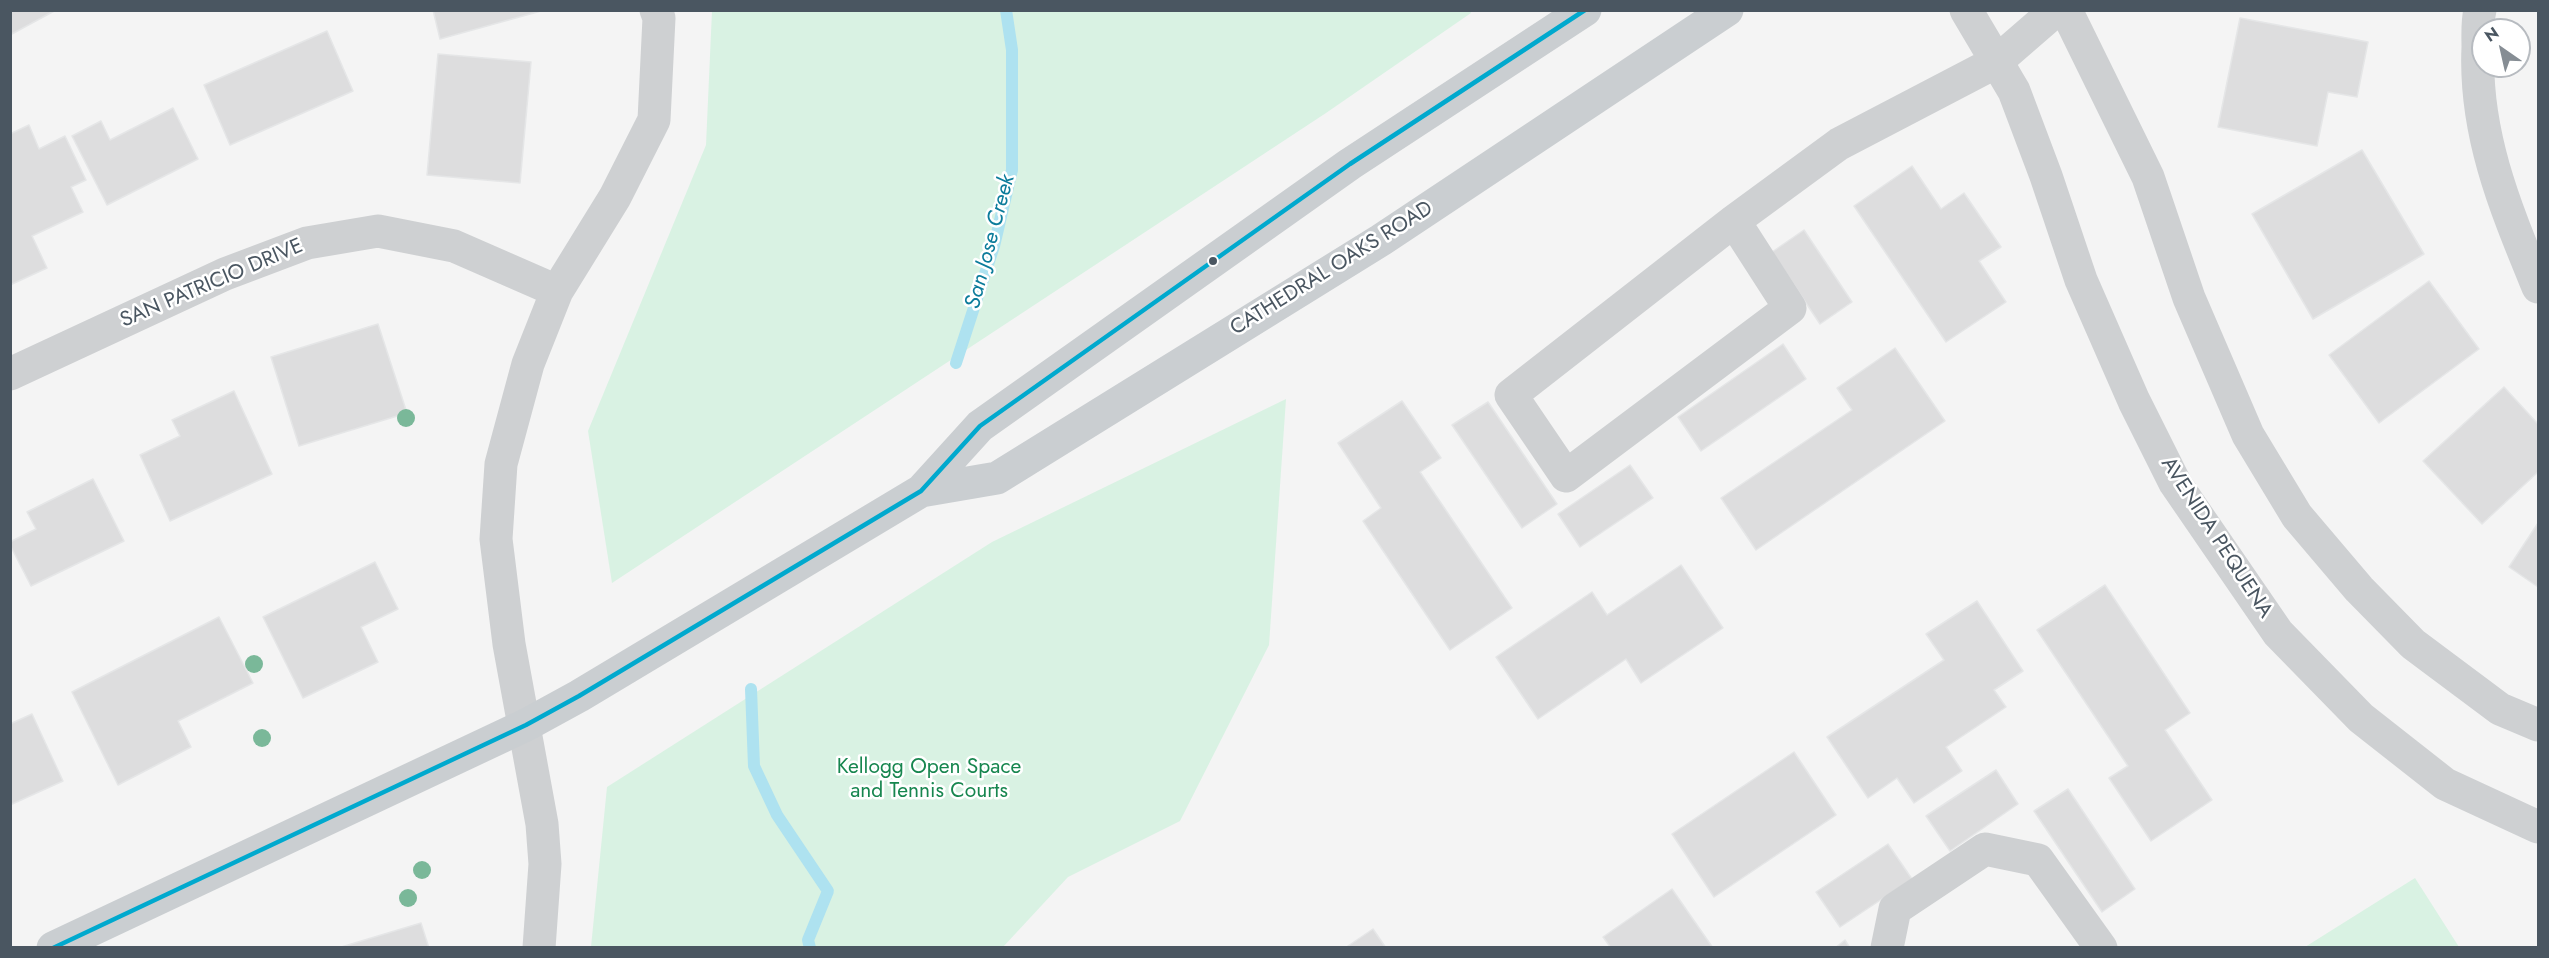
<!DOCTYPE html>
<style>
body{margin:0}
#map{position:relative;width:2549px;height:958px;overflow:hidden;background:#f4f4f4;font-family:Jost,sans-serif}
canvas{display:block}
.frame{position:absolute;inset:0;border:12px solid #4a5661;pointer-events:none}
.north{position:absolute;left:2471px;top:18px;width:60px;height:60px;box-sizing:border-box;background:#fff;border:2px solid #b7bbc0;border-radius:50%;rotate:326deg;font-size:16px;font-weight:700;line-height:24px;text-align:center;color:#4a5661}
.north::after{content:'';display:block;margin:auto;width:21px;height:27px;background:#868d94;clip-path:polygon(50% 0,100% 100%,50% 72%,0 100%)}
</style>
<div id="map">
<canvas width="2549" height="958"></canvas>
<div class="frame"></div>
<div class="north">N</div>
</div>
<script>
const ctx = document.querySelector('canvas').getContext('2d');
ctx.lineJoin = 'round';
function fill(path, color) { ctx.fillStyle = color; ctx.fill(path, 'evenodd'); }
function stroke(path, color, width, dash) { ctx.strokeStyle = color; ctx.lineWidth = width; ctx.lineCap = dash ? 'butt' : 'round'; ctx.setLineDash(dash || []); ctx.stroke(path); }
function drawText(font, color, halo, rows, align = 'center') {
  ctx.font = font + ' Jost,sans-serif'; ctx.lineWidth = 5; ctx.setLineDash([]); ctx.textBaseline = 'middle'; ctx.strokeStyle = halo; ctx.fillStyle = color; for (const [text, x, y, turn = 0] of rows) {
    ctx.save(); ctx.translate(x, y); ctx.rotate((+turn || 0) * Math.PI / 180); ctx.textAlign = isNaN(turn) ? turn : align; if (halo) ctx.strokeText(text, 0, 0); ctx.fillText(text, 0, 0); ctx.restore();
  }
}
fill(new Path2D(`
 M1469,10L1471,13L1326,113L612,583L588,431L706,145L712,11Z
 M1286,399L1269,645L1180,821L1068,877L1003,947H591L607,787L992,542Z
 M2415,878L2459,947H2305Z`), '#d9f2e3');
stroke(new Path2D(`
 M956,363L994,246L1012,170V50L1006,10
 M751,689L754,766L777,815L828,891L808,940L810,948`), '#aee2f0', 12);
const building = new Path2D(`
 M10,10H56L10,35Z
 M433,10H541V11L440,39Z
 M2240,18L2368,42L2357,97L2328,92L2317,146L2218,127Z
 M327,31L353,91L230,145L204,85Z
 M438,54L531,62L520,183L427,175Z
 M173,108L198,159L107,205L72,136L101,121L110,140Z
 M29,125L39,149L65,136L86,180L71,187L83,212L32,236L47,268L10,285V134Z
 M2362,150L2424,254L2313,319L2252,214Z
 M1912,166L1941,209L1964,193L2001,247L1979,261L2006,302L1946,342L1854,206Z
 M1804,230L1852,302L1820,324L1772,252Z
 M2429,281L2479,349L2379,423L2329,355Z
 M378,324L407,413L299,446L271,357Z
 M1783,344L1806,379L1701,451L1678,417Z
 M1895,348L1945,421L1756,550L1721,498L1852,410L1837,388Z
 M2504,387L2538,424V472L2482,524L2423,461Z
 M234,391L272,474L170,521L140,455L180,436L172,420Z
 M1402,401L1441,458L1420,472L1512,608L1450,650L1363,521L1381,508L1338,443Z
 M1488,402L1557,504L1522,528L1452,425Z
 M1630,465L1653,498L1580,547L1558,514Z
 M93,479L124,541L31,586L10,545V542L36,529L27,512Z
 M2538,523V587L2509,567Z
 M375,562L398,609L361,627L378,662L303,698L263,617Z
 M1681,565L1723,628L1641,683L1626,659L1538,719L1496,657L1592,592L1607,615Z
 M2105,585L2190,713L2165,730L2212,800L2151,841L2109,778L2128,766L2037,630Z
 M1977,601L2023,671L1994,690L2006,707L1946,747L1962,771L1914,803L1897,778L1868,798L1827,737L1944,660L1926,634Z
 M219,617L253,683L178,721L191,747L118,785L72,692Z
 M32,714L63,781L10,805V724Z
 M1794,752L1836,815L1714,897L1672,834Z
 M1996,770L2018,804L1950,851L1926,816Z
 M2068,789L2135,889L2102,912L2034,811Z
 M1888,844L1912,879L1840,927L1816,892Z
 M1672,889L1713,948H1611L1603,937Z
 M421,923L429,948H338Z
 M1373,929L1386,948H1345Z
 M1845,940L1850,948H1835Z`);
fill(building, '#ddddde');
stroke(building, '#e5e6e7', 1.5);
stroke(new Path2D(`
 M1966,10L2014,91L2046,176L2081,280L2134,401L2175,483L2278,633L2361,718L2445,784L2538,827
 M2066,10L2148,177L2189,298L2248,435L2297,516L2359,589L2413,644L2500,709L2538,725
 M2480,10C2477,22 2478,36 2478,47C2474,134 2506,209 2538,287
 M1734,221L1790,308L1566,476L1511,395L1734,221L1839,144L1996,62L2056,10
 M10,374L225,274L307,243L378,231L454,246L557,291
 M539,948L545,864L542,824L509,644L496,539L501,464L528,364L557,291L615,197L654,120L659,18L656,10
 M1887,948L1895,909L1985,849L2038,860L2101,948`), '#ced0d2', 33);
stroke(new Path2D(`
 M921,491L997,478L1381,240L1727,10
 M53,948L526,725L579,696L921,491L980,426L1350,164L1585,10`), '#caced1', 33);
stroke(new Path2D(`
 M53,948L526,725L579,696L921,491L980,426L1350,164L1585,10`), '#00a9ce', 4.5);
ctx.fillStyle = '#7ab899';
for (const [x, y] of [
 [406,418],
 [254,664],
 [262,738],
 [422,870],
 [408,898]
]) { ctx.beginPath(); ctx.arc(x, y, 9, 0, 2 * Math.PI); ctx.fill(); }
for (const [x, y, r, color] of [
 [1213,261,5,"#4a5661"]
]) { const dot = new Path2D(); dot.arc(x, y, r, 0, 2 * Math.PI); ctx.fillStyle = color; ctx.fill(dot); stroke(dot, '#fff', 2); }
drawText('21px', '#4a5661', '#fff', [
 ["CATHEDRAL OAKS ROAD",1332,269,-32],
 ["SAN PATRICIO DRIVE",212,284,-23],
 ["AVENIDA PEQUENA",2216,538,57]
]);
drawText('21px', '#17864f', '#fff', [
 ["Kellogg Open Space",929,768],
 ["and Tennis Courts",929,792]
]);
drawText('italic 22px', '#0c7c9b', '#fff', [
 ["San Jose Creek",991,242,-75]
]);
</script>
